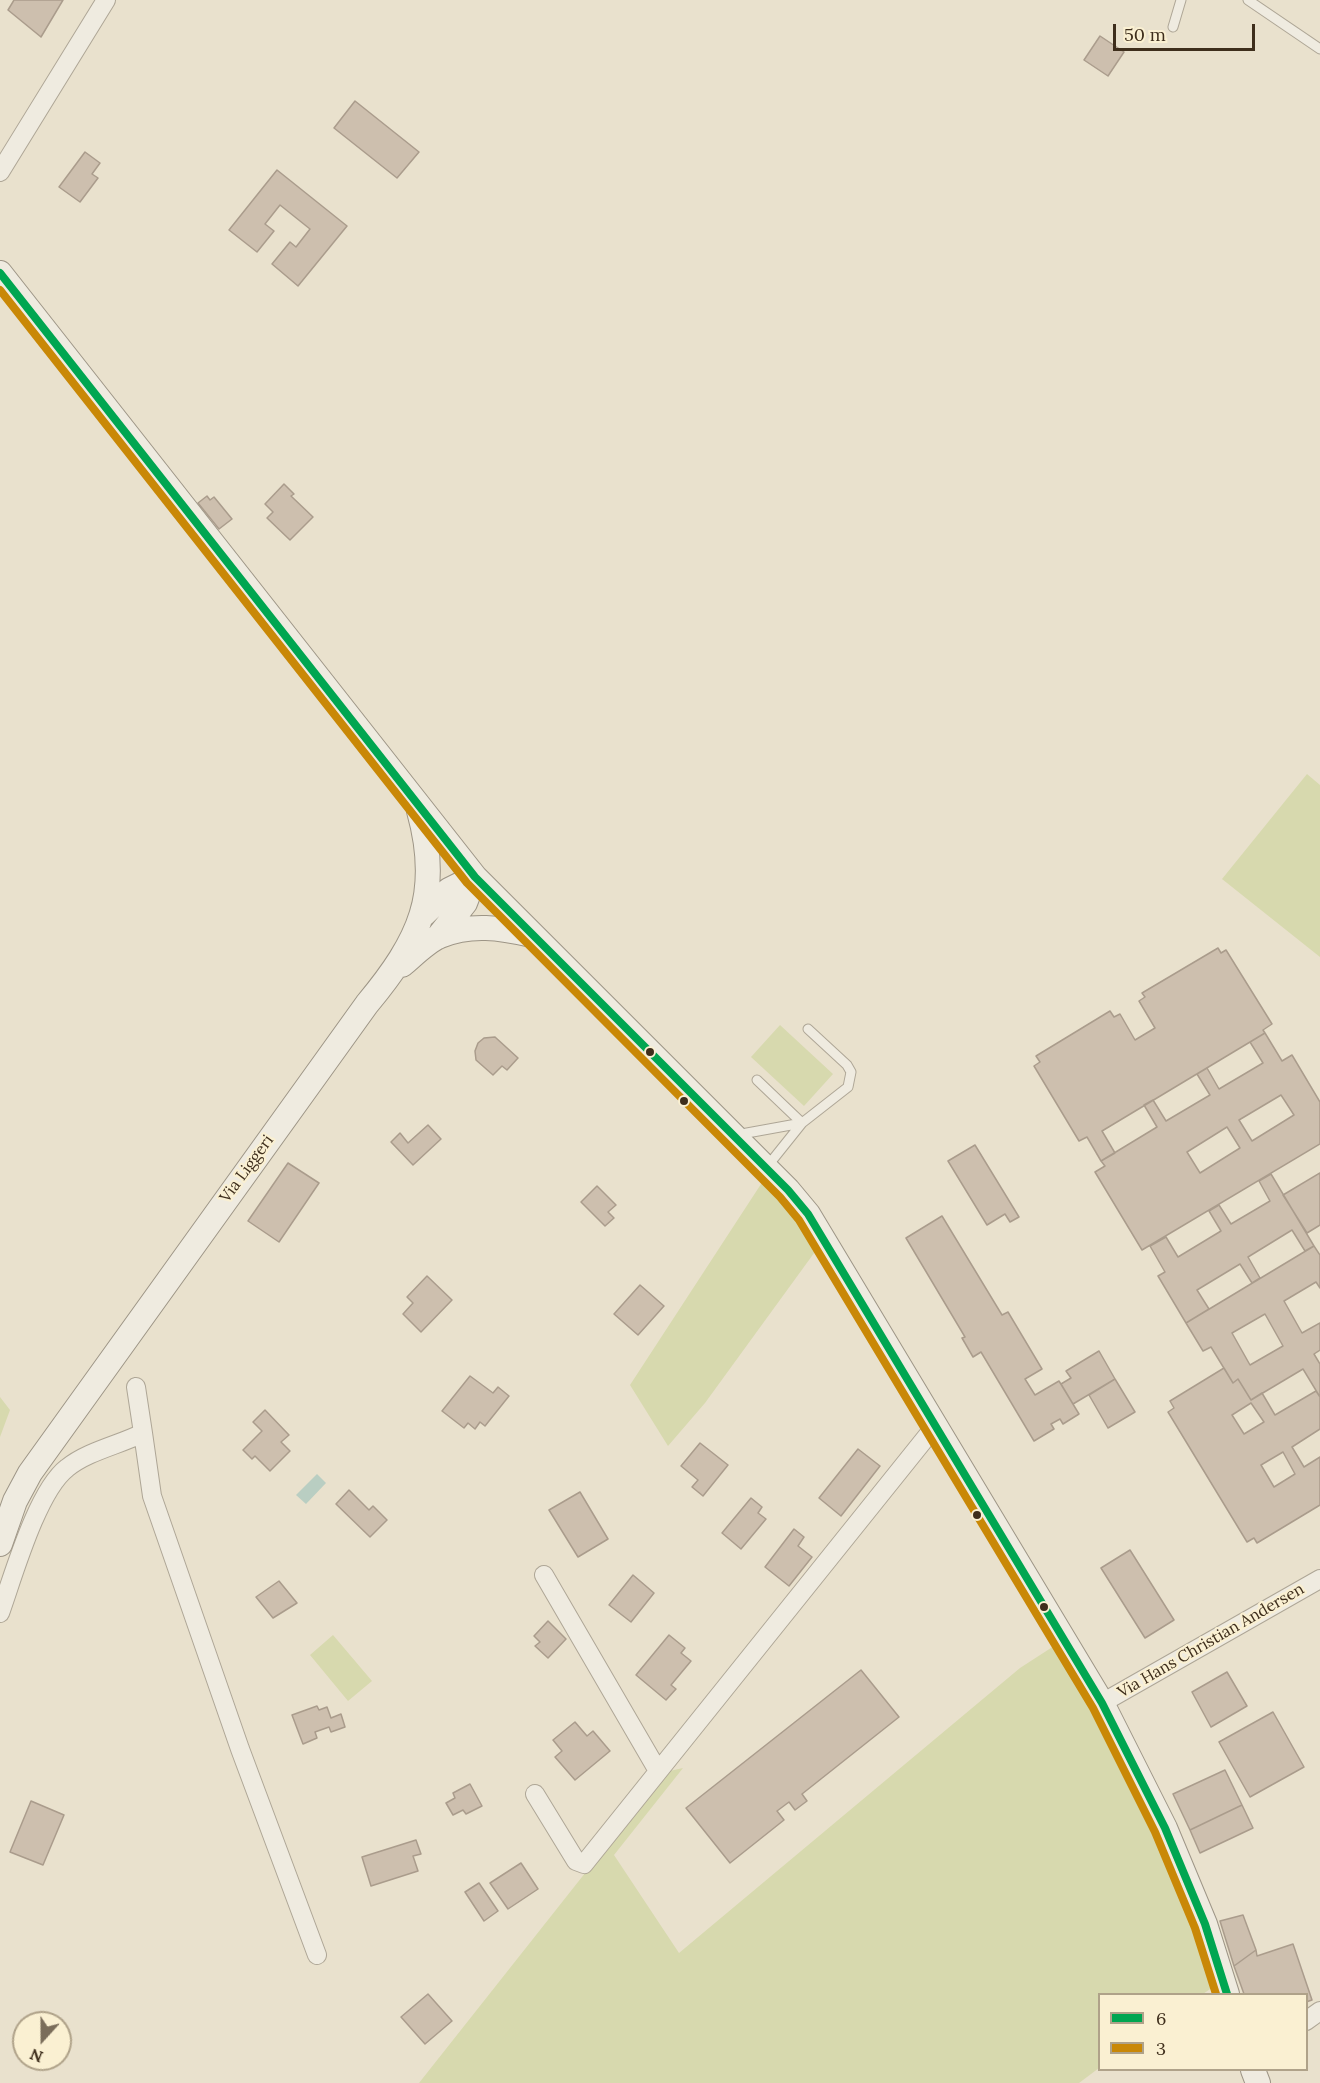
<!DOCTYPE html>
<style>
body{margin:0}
#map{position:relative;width:1320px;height:2083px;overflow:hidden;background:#e9e1cd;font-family:Lora,serif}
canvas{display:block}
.legend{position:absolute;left:1098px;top:1993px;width:210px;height:78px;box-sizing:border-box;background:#faf0d2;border:2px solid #afa289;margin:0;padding:8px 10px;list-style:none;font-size:18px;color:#3e2e1c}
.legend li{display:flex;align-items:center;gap:12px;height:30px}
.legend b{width:30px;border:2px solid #afa289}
.north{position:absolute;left:12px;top:2011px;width:60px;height:60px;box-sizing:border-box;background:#faf0d2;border:2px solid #afa289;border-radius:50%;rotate:201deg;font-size:16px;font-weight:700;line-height:24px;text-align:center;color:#3e2e1c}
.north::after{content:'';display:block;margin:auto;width:21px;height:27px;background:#7a6d5a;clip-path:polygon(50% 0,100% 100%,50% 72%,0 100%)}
.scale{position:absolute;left:1113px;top:24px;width:142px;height:27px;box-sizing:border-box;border:3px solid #3e2e1c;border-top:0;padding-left:8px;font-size:18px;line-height:21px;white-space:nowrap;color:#3e2e1c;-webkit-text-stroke:4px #faf0d2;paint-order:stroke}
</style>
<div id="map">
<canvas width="1320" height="2083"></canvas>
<ul class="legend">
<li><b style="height:8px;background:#00a651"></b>6</li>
<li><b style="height:8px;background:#c98807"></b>3</li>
</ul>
<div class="north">N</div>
<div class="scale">50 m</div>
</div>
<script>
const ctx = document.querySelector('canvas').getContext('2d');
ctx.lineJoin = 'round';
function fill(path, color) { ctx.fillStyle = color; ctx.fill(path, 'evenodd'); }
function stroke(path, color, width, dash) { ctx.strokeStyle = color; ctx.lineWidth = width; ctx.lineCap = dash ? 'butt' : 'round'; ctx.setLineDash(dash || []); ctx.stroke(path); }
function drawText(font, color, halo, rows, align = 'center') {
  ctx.font = font + ' Lora,serif'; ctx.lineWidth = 4.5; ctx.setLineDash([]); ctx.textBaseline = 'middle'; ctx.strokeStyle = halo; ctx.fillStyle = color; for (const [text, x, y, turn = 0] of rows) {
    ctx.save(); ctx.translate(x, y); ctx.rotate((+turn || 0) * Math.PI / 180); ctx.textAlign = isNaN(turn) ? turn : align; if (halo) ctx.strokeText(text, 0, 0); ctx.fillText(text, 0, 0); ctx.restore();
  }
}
fill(new Path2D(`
 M1307,774L1320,785V957L1222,879Z
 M780,1025L833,1074L804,1106L751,1057Z
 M763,1181L797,1220L817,1249L705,1403L668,1446L630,1385Z
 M0,1397L10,1410L0,1437Z
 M333,1635L372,1681L348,1701L310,1655Z
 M1054,1646C1086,1700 1118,1754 1146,1811C1173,1867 1193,1928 1213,1987L1203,1994H1100L1099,2068L1079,2083H419L665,1772L683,1768L614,1855L679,1953L1020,1668Z`), '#d7d9ae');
fill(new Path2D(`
 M317,1474L326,1483L306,1504L296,1495Z`), '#b9cec2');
const building = new Path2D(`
 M14,0H63L41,37L8,10Z
 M1100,36L1124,52L1108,76L1084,60Z
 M355,101L419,152L397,178L334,128Z
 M85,152L100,163L92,174L98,178L80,202L59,187Z
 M277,170L347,226L298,286L272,264L290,242L296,247L310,229L280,205L265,224L274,231L257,252L229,230Z
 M284,484L294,494L291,496L313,517L290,540L267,518L273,512L265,504Z
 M207,496L210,500L214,497L232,519L219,529L198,503Z
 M1218,948L1221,953L1226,950L1272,1024L1263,1030L1265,1033L1102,1131L1115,1153L1101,1161L1087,1137L1079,1141L1034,1066L1040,1062L1036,1056L1110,1011L1114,1017L1120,1014L1135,1040L1155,1028L1139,1001L1145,997L1142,993Z
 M1265,1033L1282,1061L1292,1055L1320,1102V1144L1142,1250L1095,1172L1105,1166L1101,1161L1157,1127L1144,1105L1153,1100L1166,1121L1210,1095L1197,1074L1207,1068L1219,1089L1263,1063L1250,1042ZM1281,1095L1294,1115L1252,1141L1239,1120ZM1227,1127L1240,1148L1200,1173L1187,1152Z
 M495,1037L518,1058L507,1070L502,1066L493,1075L476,1060L475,1051L478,1043L484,1038Z
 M428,1125L441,1139L413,1165L391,1142L400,1133L408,1143Z
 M975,1145L1019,1217L1010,1222L1005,1214L987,1225L948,1161Z
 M288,1163L319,1183L279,1242L248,1221Z
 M1320,1173V1225L1307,1233L1283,1195Z
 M1271,1174L1314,1246L1305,1251L1292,1230L1248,1257L1260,1278L1252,1283L1240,1264L1197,1290L1209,1309L1186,1323L1158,1276L1165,1272L1150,1246L1166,1237L1178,1257L1221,1231L1209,1211L1219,1205L1231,1224L1270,1201L1259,1181Z
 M597,1186L616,1205L608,1212L614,1218L605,1226L581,1202Z
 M942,1216L1002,1315L1008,1312L1042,1369L1025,1379L1035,1395L1059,1381L1079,1414L1063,1424L1060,1419L1051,1424L1054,1429L1034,1441L981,1352L973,1357L962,1338L965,1337L906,1238Z
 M1314,1246L1320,1255V1288L1316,1282L1284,1301L1302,1333L1320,1323V1350L1314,1354L1320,1364V1397L1303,1369L1251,1400L1238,1379L1233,1383L1211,1347L1203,1351L1186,1323ZM1265,1314L1283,1346L1250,1365L1232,1333Z
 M427,1276L452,1300L421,1332L403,1314L413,1303L407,1297Z
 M640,1285L664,1306L638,1335L614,1314Z
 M1099,1351L1115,1379L1073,1404L1061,1384L1071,1378L1066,1371Z
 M1224,1368L1233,1383L1238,1379L1251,1400L1262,1393L1275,1415L1316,1391L1320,1397V1429L1292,1447L1304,1467L1320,1457V1505L1257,1543L1254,1538L1247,1542L1168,1412L1174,1408L1170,1401ZM1251,1403L1264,1422L1244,1434L1232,1415ZM1283,1452L1295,1474L1274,1487L1261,1465Z
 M470,1376L493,1393L498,1387L509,1396L485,1426L480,1422L475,1429L468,1423L464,1428L442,1411Z
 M1115,1379L1135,1412L1108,1428L1089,1395Z
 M265,1410L289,1435L281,1442L290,1451L270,1471L255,1456L252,1459L243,1450L262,1431L253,1422Z
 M700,1443L728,1465L703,1496L692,1487L698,1480L681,1466Z
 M858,1449L880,1466L841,1516L819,1498Z
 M349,1490L369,1510L373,1506L387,1520L370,1537L336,1504Z
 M580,1492L608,1539L578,1557L549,1510Z
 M751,1498L762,1507L758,1513L766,1519L741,1549L722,1533Z
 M794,1529L804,1537L798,1546L812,1557L789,1586L765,1567Z
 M1130,1550L1174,1620L1145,1638L1101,1568Z
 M633,1575L654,1593L631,1622L609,1605Z
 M279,1581L297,1603L273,1618L256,1597Z
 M548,1621L566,1639L548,1658L535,1646L540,1642L534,1636Z
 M669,1635L685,1648L681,1653L691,1661L671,1685L676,1689L666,1700L636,1675Z
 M861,1670L899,1717L802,1794L807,1801L795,1810L789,1802L777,1811L784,1820L730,1863L686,1808Z
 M1227,1672L1247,1706L1211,1727L1192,1692Z
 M317,1706L319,1710L327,1707L331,1718L341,1714L345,1727L331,1732L329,1727L315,1732L317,1738L303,1744L292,1715Z
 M1273,1712L1304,1767L1250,1797L1219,1742Z
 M575,1722L587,1736L593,1731L610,1751L575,1780L555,1757L562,1751L553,1740Z
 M1225,1770L1242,1805L1190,1830L1173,1794Z
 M470,1784L482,1806L466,1814L463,1810L453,1815L446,1803L455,1798L453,1793Z
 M31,1801L64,1815L43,1865L10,1852Z
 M1242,1805L1253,1828L1200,1853L1190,1830Z
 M416,1840L421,1854L413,1856L418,1871L371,1886L362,1857Z
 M521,1863L538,1889L508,1909L490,1883Z
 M479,1883L498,1911L484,1921L465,1892Z
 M1243,1915L1256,1950L1234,1966L1220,1921Z
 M1293,1944L1312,2000L1306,2002V1994H1244L1234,1966L1256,1950L1257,1956Z
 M428,1994L452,2021L425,2044L401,2017Z`);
fill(building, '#cdbfae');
stroke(building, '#aa9c8c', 1.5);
const service = new Path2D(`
 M1248,0L1320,49
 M1173,27L1181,0
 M757,1080L802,1123
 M736,1135L802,1123
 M766,1168L802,1123L848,1087L851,1072L847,1065L808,1029`);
const minor = new Path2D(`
 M0,172L106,0
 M136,1387L143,1433
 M544,1575L658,1771
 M0,1613C13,1577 37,1491 67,1468C88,1451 119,1445 143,1433L152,1496L240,1749L317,1955
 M1102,1703L1320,1579
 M535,1794L576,1861L584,1864L936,1425
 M1306,2021L1320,2011`);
const secondary = new Path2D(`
 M0,273L475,877L788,1190L808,1214L1102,1703L1165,1828L1205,1924L1227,1994
 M424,914L449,890L475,877
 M438,937L465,903L475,877
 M402,965C413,956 426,942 440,936C471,923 501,928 532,935
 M0,1544L15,1501L30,1473L367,1004C420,940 442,894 419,811
 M1253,2070L1258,2083`);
stroke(service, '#aea696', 11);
stroke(minor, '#aea696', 20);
stroke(secondary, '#9d9586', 26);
stroke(service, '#efebe0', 9);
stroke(minor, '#efebe0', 18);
stroke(secondary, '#efebe0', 24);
stroke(new Path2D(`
 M0,273L475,877L788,1190L808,1214L1102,1703L1165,1828L1205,1924L1227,1994`), '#00a651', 8);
stroke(new Path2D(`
 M0,290L467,883L780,1197L799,1220L1093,1708L1155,1832L1195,1928L1216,1994`), '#c98807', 8);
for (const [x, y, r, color] of [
 [650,1052,5,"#3e2e1c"],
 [684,1101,5,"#3e2e1c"],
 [977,1515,5,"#3e2e1c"],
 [1044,1607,5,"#3e2e1c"]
]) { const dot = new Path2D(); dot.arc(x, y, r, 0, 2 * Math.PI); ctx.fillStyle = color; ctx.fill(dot); stroke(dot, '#faf0d2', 2); }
drawText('16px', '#3e2e1c', '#faf0d2', [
 ["Via Liggeri",247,1169,-54],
 ["Via Hans Christian Andersen",1211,1641,-30]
]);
</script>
